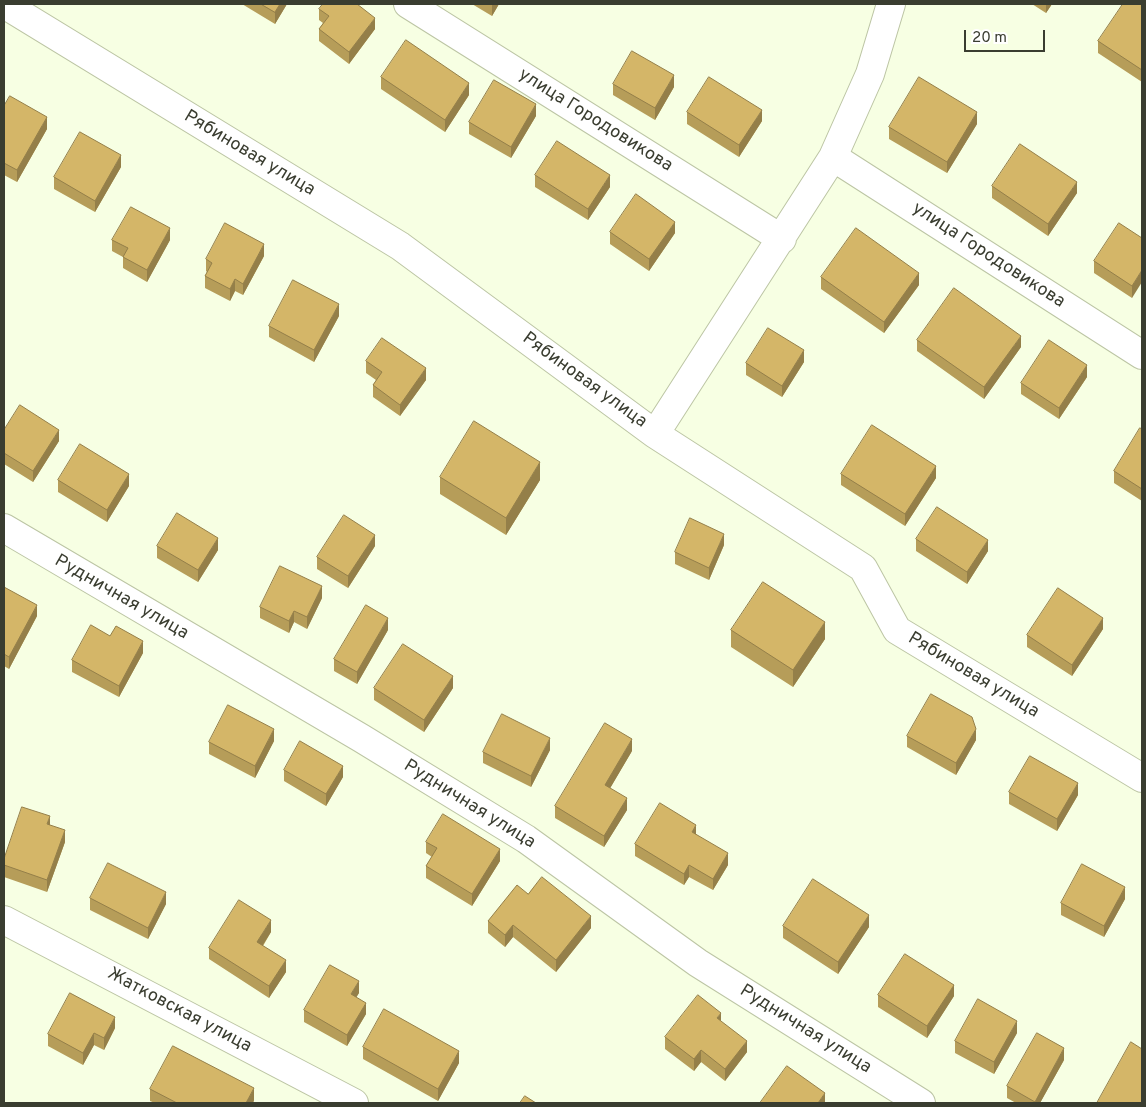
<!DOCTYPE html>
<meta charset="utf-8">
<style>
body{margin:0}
#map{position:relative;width:1146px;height:1107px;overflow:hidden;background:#f7ffe3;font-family:Overpass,sans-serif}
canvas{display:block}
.frame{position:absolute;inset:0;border:5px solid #3a3d30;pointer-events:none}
.scale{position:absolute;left:964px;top:30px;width:81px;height:22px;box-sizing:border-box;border:2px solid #3a3d30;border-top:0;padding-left:6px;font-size:15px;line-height:18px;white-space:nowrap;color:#3a3d30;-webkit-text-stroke:4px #fff;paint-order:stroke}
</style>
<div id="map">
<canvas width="1146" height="1107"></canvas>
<div class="frame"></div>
<div class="scale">20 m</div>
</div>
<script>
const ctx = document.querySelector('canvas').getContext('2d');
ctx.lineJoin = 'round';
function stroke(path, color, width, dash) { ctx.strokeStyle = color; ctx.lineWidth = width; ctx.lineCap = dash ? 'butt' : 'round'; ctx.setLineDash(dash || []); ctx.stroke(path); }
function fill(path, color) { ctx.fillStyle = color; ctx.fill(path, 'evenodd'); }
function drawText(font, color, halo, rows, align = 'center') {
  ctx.font = font + ' Overpass,sans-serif'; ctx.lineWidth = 4; ctx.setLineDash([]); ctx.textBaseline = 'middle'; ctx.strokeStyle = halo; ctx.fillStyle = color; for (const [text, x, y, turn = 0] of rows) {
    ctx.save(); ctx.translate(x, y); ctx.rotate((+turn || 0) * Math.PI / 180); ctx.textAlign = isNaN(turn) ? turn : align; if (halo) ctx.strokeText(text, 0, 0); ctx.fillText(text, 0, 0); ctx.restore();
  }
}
const street = new Path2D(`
 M4,4L400,246L655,434L863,568L897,630L1142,778
 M408,4L782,239
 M833,157L1142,355
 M655,434L833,157L870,74L891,4
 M4,528L361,738L526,839L698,963L921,1103
 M4,920L354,1103`);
stroke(street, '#bcc5a4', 30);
stroke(street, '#fff', 28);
fill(new Path2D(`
 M242,4H287L275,24Z
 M472,4H499L492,16Z
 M1032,4H1052L1046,13Z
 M1142,5V82L1098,53V41Z
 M319,9L375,29L349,64L319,41V29L323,23L319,20Z
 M381,77L469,95L445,132L381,89Z
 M613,84L674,87L655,120L613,95Z
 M4,106L47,129L17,182L4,175Z
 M687,112L762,121L739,157L687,124Z
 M536,116L511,158L469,134V122Z
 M977,124L947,173L889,139V127Z
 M121,167L95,212L54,189V177Z
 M535,175L610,187L588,220L535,187Z
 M992,186L1077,193L1048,236L992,198Z
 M610,232L675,233L649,271L610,244Z
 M1142,238L1132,298L1094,273V261Z
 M112,240H170L147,282L123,268V257L112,251Z
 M264,256L243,295L235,291L230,301L205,288V276L207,272L206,271V259Z
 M821,277L919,285L884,333L821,289Z
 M339,316L314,362L269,337V326Z
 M917,340L1021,347L984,399L917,351Z
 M366,361L426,380L400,416L373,397V385L376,380L366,373Z
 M804,362L782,397L746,375V363Z
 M1087,377L1059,419L1021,394V383Z
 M1142,429V501L1114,483V471Z
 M4,430L59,441L33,482L4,464Z
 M841,474L936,478L905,526L841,485Z
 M440,477L540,480L506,535L440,494Z
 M58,480L129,486L107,522L58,492Z
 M916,539L988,551L967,584L916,551Z
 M724,545L709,580L675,564V552Z
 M157,546L218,550L198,582L157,558Z
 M375,546L348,588L317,569V557Z
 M4,587L37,616L9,669L4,666Z
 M322,598L307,629L294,622L289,633L260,618V607Z
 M1103,629L1072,676L1027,647V635Z
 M388,630L357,684L334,671V659Z
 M731,630L825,639L793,687L731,647Z
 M143,653L119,697L72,672V660Z
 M374,688H453L424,732L374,700Z
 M907,736L976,740L956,775L907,747Z
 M274,741L255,778L209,754V742Z
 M550,750L531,787L483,763V752Z
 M632,751L610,788L627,810L604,847L555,818V806Z
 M284,770L343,777L326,806L284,781Z
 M1009,792L1078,795L1057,831L1009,804Z
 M50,825L65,842L47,892L4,877V859Z
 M696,834L728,865L713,890L689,877L684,885L635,856V844Z
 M426,842L500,861L472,906L426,878V866L432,857L426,853Z
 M528,894L591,928L556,972L513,937L505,947L488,933V921Z
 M90,898L166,904L148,939L90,910Z
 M1125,899L1104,937L1061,915V903Z
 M783,926L869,927L838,974L783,938Z
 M271,932L263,946L286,972L269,998L209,959V948Z
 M359,993L356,997L366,1014L347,1046L304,1022V1010Z
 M878,995L954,996L927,1038L878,1007Z
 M721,1021L747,1052L725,1081L701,1062L694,1071L665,1049V1037Z
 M115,1028L104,1050L94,1045L83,1065L48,1046V1034Z
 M1017,1033L994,1074L955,1053V1041Z
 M363,1047L459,1063L438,1101L363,1059Z
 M1064,1060L1040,1103H1016L1007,1098V1086Z
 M150,1089L254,1100L253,1103H155L150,1101Z`), '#b69d59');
fill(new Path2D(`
 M280,4H287L275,24V12Z
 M492,4H499L492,16Z
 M1046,4H1052L1046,13Z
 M375,18V29L349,64V52Z
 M674,75V87L655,120V108Z
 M469,83V95L445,132V120Z
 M536,104V116L511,158V147Z
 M762,110V121L739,157V145Z
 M977,112V124L947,173V162Z
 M47,117V129L17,182V170Z
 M121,155V167L95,212V201Z
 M610,175V187L588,220V209Z
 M1077,182V193L1048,236V224Z
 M675,222V233L649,271V259Z
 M170,228V240L147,282V270Z
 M264,244V256L243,295V284Z
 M1142,270V282L1132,298V286Z
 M919,273V285L884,333V322Z
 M235,279V291L230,301V289Z
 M339,304V316L314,362V350Z
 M1021,336V347L984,399V387Z
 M804,350V362L782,397V386Z
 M1087,365V377L1059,419V408Z
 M426,368V380L400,416V405Z
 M59,430V441L33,482V471Z
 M540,462V480L506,535V518Z
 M936,466V478L905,526V514Z
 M129,474V486L107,522V510Z
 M724,534V545L709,580V568Z
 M375,535V546L348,588V576Z
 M218,538V550L198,582V570Z
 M988,540V551L967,584V572Z
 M322,586V598L307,629V617Z
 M37,605V616L9,669V657Z
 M294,611V622L289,633V621Z
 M388,618V630L357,684V672Z
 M1103,618V629L1072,676V665Z
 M825,622V639L793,687V670Z
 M143,641V653L119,697V686Z
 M453,676V688L424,732V720Z
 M274,729V741L255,778V766Z
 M976,729V740L956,775V763Z
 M550,738V750L531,787V776Z
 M632,739V751L605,797V785Z
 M343,766V777L326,806V794Z
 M1078,783V795L1057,831V819Z
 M627,798V810L604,847V836Z
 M50,816V828L47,824Z
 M696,825V836L692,832Z
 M65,830V842L47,892V880Z
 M500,849V861L472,906V894Z
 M728,853V865L713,890V879Z
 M689,865V877L684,885V874Z
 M1125,887V899L1104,937V926Z
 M166,892V904L148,939V928Z
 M869,915V927L838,974V962Z
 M591,916V928L556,972V960Z
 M271,920V932L257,954V942Z
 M513,925V937L505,947V935Z
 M286,960V972L269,998V986Z
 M359,981V993L351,1006V994Z
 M954,985V996L927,1038V1026Z
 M366,1003V1014L347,1046V1035Z
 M721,1013V1025L717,1018Z
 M115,1017V1028L104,1050V1038Z
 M1017,1021V1033L994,1074V1062Z
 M94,1033V1045L83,1065V1053Z
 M747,1041V1052L725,1081V1069Z
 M1064,1048V1060L1040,1103H1035V1102Z
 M701,1050V1062L694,1071V1059Z
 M459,1051V1063L438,1101V1089Z
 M254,1088V1100L253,1103H246Z
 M825,1093V1103H818Z`), '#947f49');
const building = new Path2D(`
 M261,4H280L275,12Z
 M323,4H357L375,18L349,52L319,29L329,16L319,9Z
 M1123,4H1140L1142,5V70L1098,41Z
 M406,40L469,83L445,120L381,77Z
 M632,51L674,75L655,108L613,84Z
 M709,77L762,110L739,145L687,112Z
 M919,77L977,112L947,162L889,127Z
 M494,80L536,104L511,147L469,122Z
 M10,96L47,117L17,170L4,163V106Z
 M80,132L121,155L95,201L54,177Z
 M557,141L610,175L588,209L535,175Z
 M1020,144L1077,182L1048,224L992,186Z
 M636,194L675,222L649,259L610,232Z
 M131,207L170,228L147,270L123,257L128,248L112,240Z
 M225,223L264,244L243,284L235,279L230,289L205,276L212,263L206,259Z
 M1119,223L1142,238V270L1132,286L1094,261Z
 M856,228L919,273L884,322L821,277Z
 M293,280L339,304L314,350L269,326Z
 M954,288L1021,336L984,387L917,340Z
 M768,328L804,350L782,386L746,363Z
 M382,338L426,368L400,405L373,385L382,372L366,361Z
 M1049,340L1087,365L1059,408L1021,383Z
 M20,405L59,430L33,471L4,453V430Z
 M474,421L540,462L506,518L440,477Z
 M872,425L936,466L905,514L841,474Z
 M1140,428L1142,429V489L1114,471Z
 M80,444L129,474L107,510L58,480Z
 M937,507L988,540L967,572L916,539Z
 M177,513L218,538L198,570L157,546Z
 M344,515L375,535L348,576L317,557Z
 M690,518L724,534L709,568L675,552Z
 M280,566L322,586L307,617L294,611L289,621L260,607Z
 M763,582L825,622L793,670L731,630Z
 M4,587L37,605L9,657L4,654Z
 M1058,588L1103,618L1072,665L1027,635Z
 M366,605L388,618L357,672L334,659Z
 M91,625L110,636L116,626L143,641L119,686L72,660Z
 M403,644L453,676L424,720L374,688Z
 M931,694L972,717L976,729L956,763L907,736Z
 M228,705L274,729L255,766L209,742Z
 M502,714L550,738L531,776L483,752Z
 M605,723L632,739L605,785L627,798L604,836L555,806Z
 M300,741L343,766L326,794L284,770Z
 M1030,756L1078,783L1057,819L1009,792Z
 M660,803L696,825L692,832L728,853L713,879L689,865L684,874L635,844Z
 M22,807L50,816L47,824L65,830L47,880L4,865V859Z
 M443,814L500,849L472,894L426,866L437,848L426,842Z
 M108,863L166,892L148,928L90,898Z
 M1082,864L1125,887L1104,926L1061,903Z
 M542,877L591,916L556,960L513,925L505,935L488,921L517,885L528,894Z
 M813,879L869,915L838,962L783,926Z
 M239,900L271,920L257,942L286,960L269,986L209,948Z
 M905,954L954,985L927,1026L878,995Z
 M330,965L359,981L351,994L366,1003L347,1035L304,1010Z
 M70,993L115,1017L104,1038L94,1033L83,1053L48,1034Z
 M698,995L721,1013L717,1018L747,1041L725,1069L701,1050L694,1059L665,1037Z
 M978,999L1017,1021L994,1062L955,1041Z
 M384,1009L459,1051L438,1089L363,1047Z
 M1037,1033L1064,1048L1035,1102L1007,1086Z
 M1131,1042L1142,1049V1103H1097Z
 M173,1046L254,1088L246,1103H177L150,1089Z
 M787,1066L825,1093L818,1103H760Z
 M525,1096L536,1103H520Z`);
fill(building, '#d4b668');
stroke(building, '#947f49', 1);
drawText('18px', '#3a3d30', '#fff', [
 ["улица Городовикова",595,121,32],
 ["Рябиновая улица",249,154,31],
 ["улица Городовикова",988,256,33],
 ["Рябиновая улица",584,381,36],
 ["Рудничная улица",121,598,30],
 ["Рябиновая улица",973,676,31],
 ["Рудничная улица",469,805,32],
 ["Жатковская улица",179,1011,28],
 ["Рудничная улица",805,1030,32]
]);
</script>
